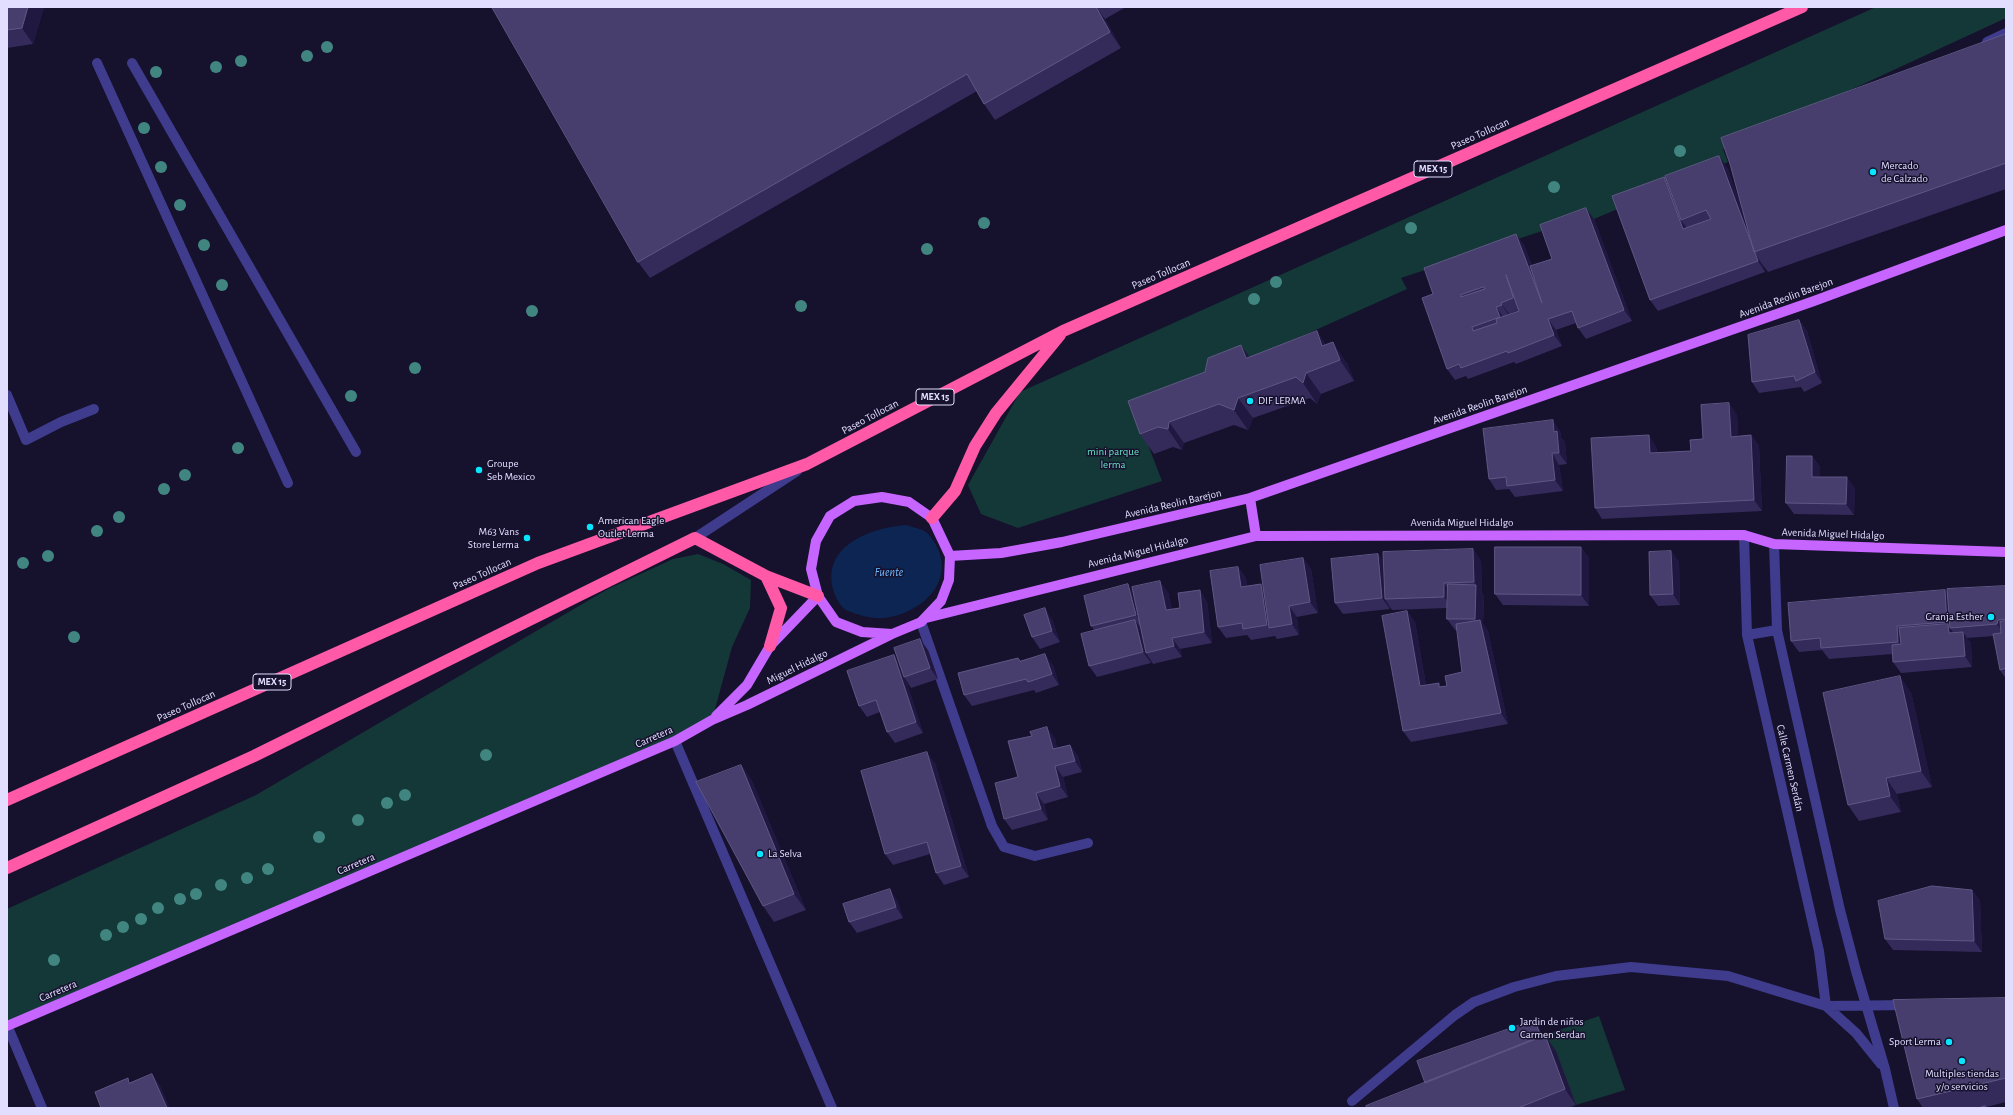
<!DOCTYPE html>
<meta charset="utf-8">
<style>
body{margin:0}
#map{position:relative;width:2013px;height:1115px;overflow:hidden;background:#16112d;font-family:"Alegreya Sans",sans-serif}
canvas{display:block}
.frame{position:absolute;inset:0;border:8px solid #e2deff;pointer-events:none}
</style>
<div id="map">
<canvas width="2013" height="1115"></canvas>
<div class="frame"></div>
</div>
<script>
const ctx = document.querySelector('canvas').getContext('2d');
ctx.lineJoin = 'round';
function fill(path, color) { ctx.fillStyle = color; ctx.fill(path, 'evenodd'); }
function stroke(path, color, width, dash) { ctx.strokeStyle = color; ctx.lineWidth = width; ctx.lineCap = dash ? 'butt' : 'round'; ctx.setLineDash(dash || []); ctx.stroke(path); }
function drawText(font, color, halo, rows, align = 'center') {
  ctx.font = font + ' "Alegreya Sans",sans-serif'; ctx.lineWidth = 3; ctx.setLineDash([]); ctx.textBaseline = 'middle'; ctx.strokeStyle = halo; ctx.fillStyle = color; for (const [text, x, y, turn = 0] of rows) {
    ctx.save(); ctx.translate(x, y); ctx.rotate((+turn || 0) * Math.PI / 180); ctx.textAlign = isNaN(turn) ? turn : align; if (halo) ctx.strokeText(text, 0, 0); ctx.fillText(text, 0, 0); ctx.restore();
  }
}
fill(new Path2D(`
 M1876,7H2006V18L1723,149L1728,162L1594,219L1548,236L1545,230L1401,278L1407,289L1135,411L1162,481L1018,528L981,514L968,485L1020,392Z
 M698,554L723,564L751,580L750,608L732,647L712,720L7,1026V909L256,795L608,589L673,559Z
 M1599,1016L1625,1090L1576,1105L1556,1052L1549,1055L1542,1036Z`), '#143837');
fill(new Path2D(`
 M906,525C911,527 918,528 923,530C930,534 935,543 938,549C954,586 917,615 883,618C871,619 859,615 848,611C840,608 835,596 833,589C822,545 871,528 906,525Z`), '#0c2552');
stroke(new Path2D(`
 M1987,42L2006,33
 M97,63L288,483
 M132,63L356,452
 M7,395L26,440L61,422L94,409
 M1744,535L1747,635L1819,951L1826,1006L1856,1033L1881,1064
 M695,538L797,471
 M1774,544L1777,630L1840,910L1856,971L1885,1069L1894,1108
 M921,622L992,826L1004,847L1035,856L1088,843
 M1747,635L1777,630
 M675,741L832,1108
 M7,1025L42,1108
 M1352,1101L1455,1015L1474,1002L1514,987L1556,976L1631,967L1728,976L1826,1006L1908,1005`), '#3f3c8d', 10);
stroke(new Path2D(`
 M882,497L909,502L932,518L950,556L949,580L941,601L921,622L892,634L862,632L836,622L818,596L811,569L816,541L830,516L854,501Z
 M1250,498L1256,536
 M950,556L1001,553L1062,542L1250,498L1814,301L2006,230
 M926,618L1256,536L1744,535L1774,544L2006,552
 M716,716L747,685L770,646L818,596
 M7,1026L675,741L712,720L747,705L892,634`), '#c665ff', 10);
stroke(new Path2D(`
 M932,518L955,491L975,446L996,413L1060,335
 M766,576L781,608L770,646
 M7,800L538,563L807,464L1063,331L1802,7
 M7,868L254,756L695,538L766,576L818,596`), '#ff59a8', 12);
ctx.fillStyle = '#418581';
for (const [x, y] of [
 [327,47],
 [307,56],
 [241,61],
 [216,67],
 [156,72],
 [144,128],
 [1680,151],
 [161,167],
 [1554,187],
 [180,205],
 [984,223],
 [1411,228],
 [204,245],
 [927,249],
 [1276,282],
 [222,285],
 [1254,299],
 [801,306],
 [532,311],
 [415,368],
 [351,396],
 [238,448],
 [185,475],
 [164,489],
 [119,517],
 [97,531],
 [48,556],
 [23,563],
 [74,637],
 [486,755],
 [405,795],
 [387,803],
 [358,820],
 [319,837],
 [268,869],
 [247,878],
 [221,885],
 [196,894],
 [180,899],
 [158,908],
 [141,919],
 [123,927],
 [106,935],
 [54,960]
]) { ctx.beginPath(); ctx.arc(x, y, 6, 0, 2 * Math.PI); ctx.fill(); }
fill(new Path2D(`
 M7,7H44L33,44L7,48Z
 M492,7H1126L1105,19L1121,48L995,120L984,104L977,91L650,278L638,262Z
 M2006,34V189L1768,272L1762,264L1765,272L1658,311L1650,300L1664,177L1667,182L1727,167L1743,211Z
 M1594,219L1632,321L1586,339L1578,328L1576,323L1556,330L1562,346L1516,364L1514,362L1468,379L1466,376L1455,380L1447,369L1433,294L1524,245L1532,266L1552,259ZM1519,310V311L1509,315V314Z
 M1799,320L1807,331L1822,383L1804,392L1801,387L1759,393L1752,382Z
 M1326,345L1347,363L1354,381L1321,394L1317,404L1310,398L1253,418L1248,430L1234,425L1184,443L1182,450L1173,447L1154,454L1140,434L1249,357Z
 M1737,414L1738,436L1751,435L1759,446L1762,511L1602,519L1595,508L1656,446L1657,453L1691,451L1703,439Z
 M1560,431L1561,438L1565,442L1567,464L1559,465L1563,491L1515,497L1509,489L1496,490L1489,479Z
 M1812,456L1820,467V477L1855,488L1854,515L1794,514L1786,503Z
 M1581,547L1589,558V606L1503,605L1495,594Z
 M1671,551L1679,562L1680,605L1658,606L1650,595Z
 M1378,554L1384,562L1481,560L1482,593L1484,596L1483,624L1488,631L1508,724L1411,742L1403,731L1407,611L1415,622L1426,685L1441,687L1447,686L1462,672L1457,630H1455L1447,619V608L1392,610L1390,607V609L1343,614L1335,603Z
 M1303,558L1311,569L1318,613L1297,617L1299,635L1277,639L1275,636L1251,640L1247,635L1226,638L1218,627L1238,567L1246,578L1247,586L1263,587Z
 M2006,586V679L2000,670L1994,636L1967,638L1971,643L1972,667L1901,673L1893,662V654L1829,659L1822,650L1799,652L1791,641L1947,593Z
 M1132,590L1168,592L1172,610L1180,608L1207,601L1212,643L1180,649L1182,657L1153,664L1150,659L1151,663L1097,677L1089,666L1095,631L1091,626Z
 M1052,619L1060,642L1040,649L1032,637Z
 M928,650L938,679L911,688L906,680L923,733L895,743L887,732L880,712L867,717L859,706L894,655L899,663Z
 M1020,661L1053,665L1059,685L1036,693L1034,690L972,706L964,695Z
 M1911,692L1932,787L1897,794L1901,812L1859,821L1848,805Z
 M1055,738L1057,748L1070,745L1078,756L1082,772L1063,777L1068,797L1044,804L1048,820L1012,830L1004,819Z
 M935,763L969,877L944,885L936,873L930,854L893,865L885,854Z
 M741,765L752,781L806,910L774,922L763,906Z
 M1972,890L1980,901L1982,952L1893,950L1885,939Z
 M897,900L903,918L857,933L849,922Z
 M2006,998V1102L1986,1107V1108H1923L1917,1099Z
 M1538,1025L1542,1036L1556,1051L1576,1105L1569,1108H1367L1425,1083Z`), '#342b5b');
fill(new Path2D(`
 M28,7H44L33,44L22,28Z
 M1096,7L1105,19L1121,48L1110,32Z
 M1719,156L1727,167L1757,250L1754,252Z
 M1664,177L1671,189L1681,220L1686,227L1691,240L1683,229Z
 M1586,208L1594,219L1632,321L1624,310Z
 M1516,234L1524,245L1550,314L1542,303Z
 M1755,253L1762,264L1765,272L1758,261Z
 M1501,303L1509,314V316L1502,305Z
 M1496,307L1504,318L1508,328L1500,317Z
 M1548,319L1556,330L1562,346L1554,335Z
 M1799,320L1807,331L1822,383L1815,372Z
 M1317,331L1331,352L1322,346Z
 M1333,342L1347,363L1354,381L1340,360Z
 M1241,345L1256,366L1246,358Z
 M1306,373L1321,394L1317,404L1303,383Z
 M1238,398L1253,418L1248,430L1234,410Z
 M1729,403L1737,414L1739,448L1731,437Z
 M1553,420L1560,431L1561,438L1565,442L1567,464L1559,453L1554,432Z
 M1169,422L1184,443L1182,450L1168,429Z
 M1649,435L1656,446L1658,464L1650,453Z
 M1751,435L1759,446L1762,511L1754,500Z
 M1552,453L1559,465L1563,491L1555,480Z
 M1812,456L1820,467V488L1812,477Z
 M1847,477L1855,488L1854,515L1846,504Z
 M1581,547L1589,558V606L1581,595Z
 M1473,549L1481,560L1482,593L1474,582Z
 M1671,551L1679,562L1680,605L1673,594Z
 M1378,554L1386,565L1385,599L1390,607V609L1382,598Z
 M1303,558L1311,569L1318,613L1310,602Z
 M1238,567L1246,578L1249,598L1241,587Z
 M1160,581L1168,592L1174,622L1166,610Z
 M1444,583L1452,594V608L1444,597Z
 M1128,584L1135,595L1143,626L1136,615Z
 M1261,584L1269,595V628L1275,636L1267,625Z
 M1476,585L1484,596L1483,624L1488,631L1508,724L1501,713L1483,630L1475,619Z
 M1200,590L1207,601L1212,643L1204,632Z
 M1945,590L1953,601L1951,628L1947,622Z
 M1289,606L1297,617L1299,635L1292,624Z
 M1045,608L1052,619L1060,642L1052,631Z
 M1407,611L1415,622L1428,697L1420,686Z
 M1135,620L1143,631L1146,653L1150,659L1151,663L1143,652Z
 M1998,620L2006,631L2005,635L1997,624Z
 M1948,624L1951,628H1950L1956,636L1949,633Z
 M1897,626L1904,637L1906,653L1898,642Z
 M1963,632L1971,643L1972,667L1965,656Z
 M1172,638L1180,649L1182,657L1174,646Z
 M920,639L928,650L938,679L930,668Z
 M1045,654L1053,665L1059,685L1052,674Z
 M894,655L901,666L904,677L906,680L923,733L916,722Z
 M1900,676L1911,692L1932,787L1921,771Z
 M1047,727L1055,738L1061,761L1053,749Z
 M1070,745L1078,756L1082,772L1075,761Z
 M927,752L935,763L969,877L961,866Z
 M741,765L752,781L806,910L794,894Z
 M1055,766L1063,777L1068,797L1060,786Z
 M1886,778L1897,794L1901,812L1890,796Z
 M1036,793L1044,804L1048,820L1041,809Z
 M890,889L897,900L903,918L896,907Z
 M1972,890L1980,901L1982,952L1974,941Z
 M1535,1020L1538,1025L1549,1055L1545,1049Z
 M1545,1035L1556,1051L1576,1105L1565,1089Z
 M152,1074L160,1085L170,1108H167Z`), '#201841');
const building = new Path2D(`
 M7,7H28L22,28L7,30Z
 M492,7H1096L1110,32L984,104L967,74L638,262Z
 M2006,34V163L1754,252L1730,164L1721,138Z
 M1719,156L1758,261L1650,300L1612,196L1664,177L1683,229L1711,219L1706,210L1681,220L1665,176Z
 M1586,208L1624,310L1578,328L1572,311L1548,319L1554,335L1508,353L1507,351L1461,368L1459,364L1447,369L1422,298L1433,294L1424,268L1516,234L1542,303L1530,266L1552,259L1540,225ZM1506,275L1519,311L1496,319L1497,323L1473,331L1472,327L1500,317L1496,307L1502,305L1501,303L1513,298ZM1484,287L1485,289L1461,297V295Z
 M1799,320L1815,372L1796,381L1794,376L1752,382L1748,335Z
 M1317,331L1322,346L1333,342L1340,360L1306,373L1303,383L1296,377L1238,398L1234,410L1219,404L1169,422L1168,429L1158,427L1140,434L1128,401L1205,372L1208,358L1241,345L1246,358Z
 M1729,403L1731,437L1751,435L1754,500L1595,508L1591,438L1649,435L1650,453L1691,451L1690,440L1703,439L1701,405Z
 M1553,420L1554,432L1557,431L1559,453H1552L1555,480L1507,486L1506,477L1489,479L1483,429Z
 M1787,456H1812V477H1847L1846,504L1786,503Z
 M1495,547H1581V595L1495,594Z
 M1473,549L1474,582L1444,583V597L1385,599L1383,552Z
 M1671,551L1673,594L1650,595L1649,552Z
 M1378,554L1382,598L1335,603L1331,559Z
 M1303,558L1310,602L1289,606L1292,624L1269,628L1260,565Z
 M1238,567L1241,587L1261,584L1267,625L1243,629L1242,623L1218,627L1210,571Z
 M1160,581L1166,610L1180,608L1178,593L1200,590L1204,632L1172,638L1174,646L1146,653L1132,587Z
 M1128,584L1136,615L1091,626L1084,596Z
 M1448,584L1476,585L1475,619H1447Z
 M2006,586V619L1998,620L1997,624L1950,628L1947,589Z
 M1945,590L1947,622L1897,626L1898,642L1821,648L1820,638L1791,641L1788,603Z
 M1045,608L1052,631L1032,637L1024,615Z
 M1407,611L1420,686L1439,683V687L1447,686L1445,676L1462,672L1456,624L1480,620L1501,713L1403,731L1382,616Z
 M1135,620L1143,652L1089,666L1081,634Z
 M2006,621V668L2000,670L1993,634L2001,633L2000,622Z
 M1948,624L1949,633L1963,632L1965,656L1893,662L1892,645L1901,644L1899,628Z
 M920,639L930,668L904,677L894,648Z
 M1045,654L1052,674L1028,682L1026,679L964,695L958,673L1018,658L1020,661Z
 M894,655L916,722L887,732L876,700L859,706L847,671Z
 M1900,676L1921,771L1886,778L1890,796L1848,805L1823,693Z
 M1047,727L1053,749L1070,745L1075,761L1055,766L1060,786L1036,793L1041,809L1004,819L995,783L1018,777L1008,741L1032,736L1030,732Z
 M927,752L961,866L936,873L927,842L885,854L861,771Z
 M741,765L794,894L763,906L696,782Z
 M1932,886L1972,890L1974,941L1885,939L1878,901Z
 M890,889L896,907L849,922L843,904Z
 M2006,998V1078L1917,1099L1893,1000Z
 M1535,1020L1541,1037L1425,1083L1417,1061Z
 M1545,1035L1565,1089L1518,1108H1367L1366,1106Z
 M152,1074L167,1108H101L95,1092L128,1078L129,1083Z
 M1985,1106L1986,1108H1979Z`);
fill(building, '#473e6d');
stroke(building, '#5f5784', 1);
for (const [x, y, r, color] of [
 [1873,172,4,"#0ae5ff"],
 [1250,401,4,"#0ae5ff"],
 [479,470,4,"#0ae5ff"],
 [590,527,4,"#0ae5ff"],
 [527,538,4,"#0ae5ff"],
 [1991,617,4,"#0ae5ff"],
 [760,854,4,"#0ae5ff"],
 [1512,1028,4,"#0ae5ff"],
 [1949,1042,4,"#0ae5ff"],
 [1962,1061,4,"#0ae5ff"]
]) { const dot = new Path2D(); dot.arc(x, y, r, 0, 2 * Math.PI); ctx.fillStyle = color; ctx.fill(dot); stroke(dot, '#16112d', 1.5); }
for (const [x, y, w] of [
 [1433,169,38],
 [935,397,38],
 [272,682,38]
]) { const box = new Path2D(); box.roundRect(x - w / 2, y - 8, w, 16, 3); ctx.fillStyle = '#16112d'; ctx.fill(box); stroke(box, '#e2deff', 1); }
drawText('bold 10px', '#e2deff', null, [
 ["MEX 15",1433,169],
 ["MEX 15",935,397],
 ["MEX 15",272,682]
]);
drawText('11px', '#e2deff', '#16112d', [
 ["Paseo Tollocan",1480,134,-24],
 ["Paseo Tollocan",1161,274,-23],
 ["Avenida Reolin Barejon",1786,298,-20],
 ["Avenida Reolin Barejon",1480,405,-19],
 ["Paseo Tollocan",870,417,-28],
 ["Avenida Reolin Barejon",1173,504,-13],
 ["Avenida Miguel Hidalgo",1462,523],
 ["Avenida Miguel Hidalgo",1833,534,2],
 ["Avenida Miguel Hidalgo",1138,552,-14],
 ["Paseo Tollocan",482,574,-24],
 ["Miguel Hidalgo",797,667,-26],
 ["Paseo Tollocan",186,706,-24],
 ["Carretera",654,737,-24],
 ["Calle Carmen Serdán",1790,768,77],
 ["Carretera",356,864,-23],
 ["Carretera",58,991,-23]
]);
drawText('11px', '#e2deff', '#16112d', [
 ["Mercado",1881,166],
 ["de Calzado",1881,179],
 ["DIF LERMA",1258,401],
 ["Groupe",487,464],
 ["Seb Mexico",487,477],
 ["American Eagle",598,521],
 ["Outlet Lerma",598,534],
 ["M63 Vans",519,532,"right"],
 ["Store Lerma",519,545,"right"],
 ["Granja Esther",1983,617,"right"],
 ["La Selva",768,854],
 ["Jardin de niños",1520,1022],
 ["Carmen Serdan",1520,1035],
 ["Sport Lerma",1941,1042,"right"],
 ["Multiples tiendas",1962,1074,"center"],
 ["y/o servicios",1962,1087,"center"]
], 'left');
drawText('11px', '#65e4c5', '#16112d', [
 ["mini parque",1113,452],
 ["lerma",1113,465]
]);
drawText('italic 12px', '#6cbaff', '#16112d', [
 ["Fuente",889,572]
]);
</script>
